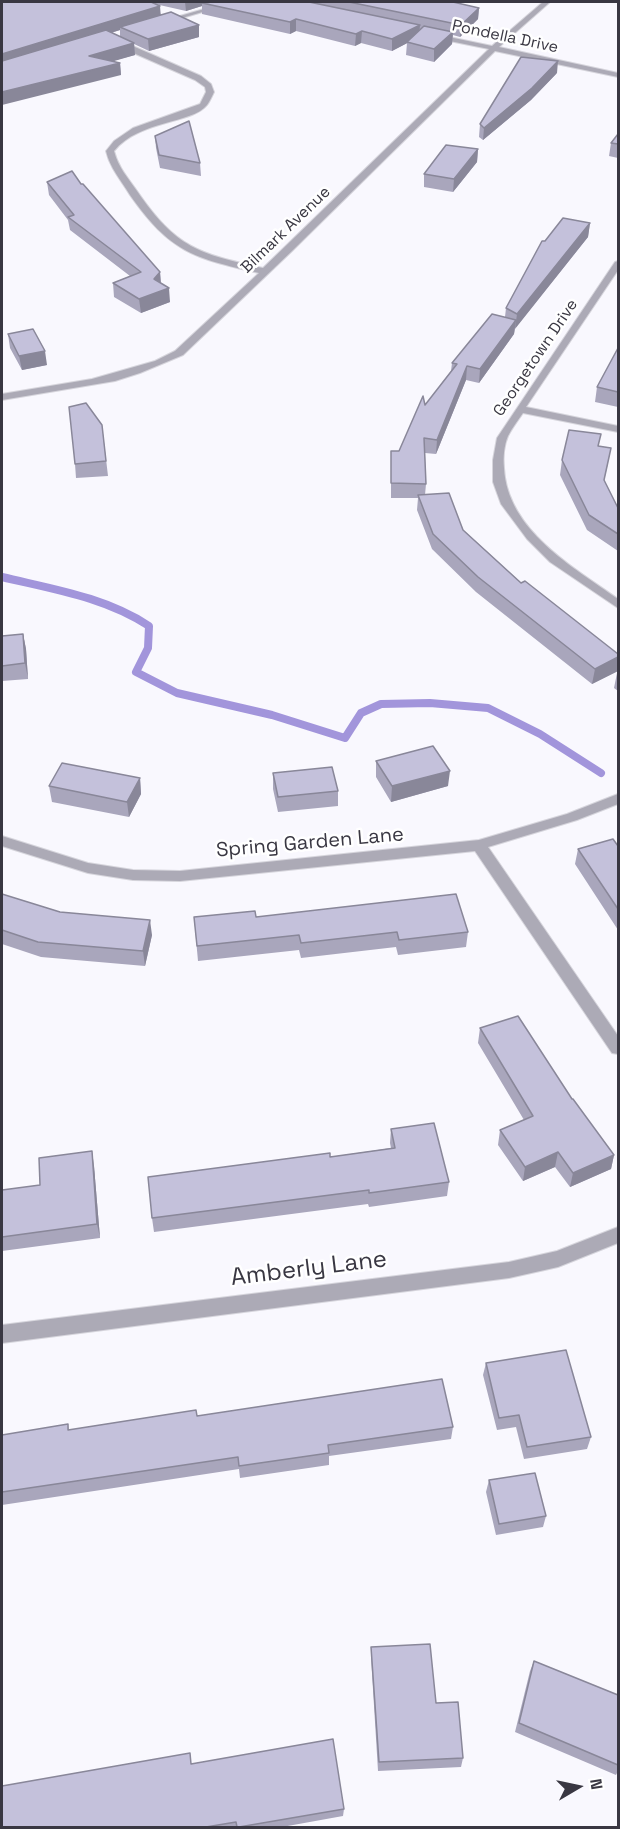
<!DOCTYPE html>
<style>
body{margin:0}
#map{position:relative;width:620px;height:1829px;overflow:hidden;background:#f9f8fe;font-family:"Space Grotesk",sans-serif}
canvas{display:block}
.frame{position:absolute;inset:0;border:3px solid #393742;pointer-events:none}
.north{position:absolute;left:548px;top:1757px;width:60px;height:60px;-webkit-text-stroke:4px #fff;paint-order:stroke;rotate:81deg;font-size:16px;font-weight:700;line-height:24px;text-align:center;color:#393742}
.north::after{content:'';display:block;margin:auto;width:21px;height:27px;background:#393742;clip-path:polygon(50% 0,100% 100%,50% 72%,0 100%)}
</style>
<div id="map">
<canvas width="620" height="1829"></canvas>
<div class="frame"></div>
<div class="north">N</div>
</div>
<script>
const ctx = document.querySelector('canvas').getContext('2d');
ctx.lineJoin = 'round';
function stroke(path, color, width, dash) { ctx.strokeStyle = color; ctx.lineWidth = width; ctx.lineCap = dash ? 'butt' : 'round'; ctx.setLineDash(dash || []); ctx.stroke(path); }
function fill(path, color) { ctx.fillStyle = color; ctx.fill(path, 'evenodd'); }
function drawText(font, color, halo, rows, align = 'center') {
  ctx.font = font + ' "Space Grotesk",sans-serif'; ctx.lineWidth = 5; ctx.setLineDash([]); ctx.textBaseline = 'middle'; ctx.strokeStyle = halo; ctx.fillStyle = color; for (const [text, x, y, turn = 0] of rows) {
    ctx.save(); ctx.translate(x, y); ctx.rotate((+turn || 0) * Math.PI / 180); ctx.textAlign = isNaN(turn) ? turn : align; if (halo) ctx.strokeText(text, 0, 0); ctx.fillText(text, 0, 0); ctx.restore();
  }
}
stroke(new Path2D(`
 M2,577C52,589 105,597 149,626L148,648L136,672L177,693L272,715L345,738L361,713L381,704L430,703L488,708L540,734L601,773`), '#a295db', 8);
const minor = new Path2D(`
 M543,2H550L499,47L618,73V77L495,51L292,251L183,355L140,373L115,381L2,400V394L92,379L155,361L175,351L259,273C193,258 170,252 130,195C121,180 110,168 106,151L114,141L133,128L200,104L206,92L205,87L195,80L113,44V40H119L201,76L211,84L214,92C212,96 210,101 207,105C192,124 139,120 114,151C118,167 128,178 137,191C176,248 199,254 263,268L489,49L430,37V33L492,46Z
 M218,5L223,6L165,23L159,22Z
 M618,261V270L526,407L618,426V432L523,413C518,420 512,428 508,436C504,445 503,458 504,468C507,530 573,567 618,599V608L550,562L527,539L501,504L493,482V460L497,438L615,262Z
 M618,794V804L577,820L488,847L618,1036V1054L612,1053L475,851L180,881L133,880L88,873L2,846V836L88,863L133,870L180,871L479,840L567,814Z
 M618,1227V1243L558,1267L509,1278L2,1343V1325L509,1262L557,1251Z`);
stroke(minor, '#d6d5dc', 2);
fill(minor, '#acaab6');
fill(new Path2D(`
 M2,2H453L479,8L478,19L460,37L453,35L452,44L434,62L406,55L407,43L392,51L361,43L355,46L296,31L290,34L202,14V6L186,11L155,4L161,15L199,25V37L149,51L134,44L135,55L112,61L120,63L121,75ZM120,30V37L111,33Z
 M557,73L531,100L483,140L479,137L480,124Z
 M618,134V158L609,156L611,143Z
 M155,136L200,163L201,176L160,168L156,148Z
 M478,149L477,162L453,192L424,187V174Z
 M47,182L81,184L160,272L161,284L170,302L141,313L114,297L113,283L130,276L70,230L68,220L49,195Z
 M590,223L588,237L515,328L514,334L479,383L466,380L436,454L425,453L426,484L425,495L618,671L592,684L476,592L432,549L417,510L418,498H391V451H399L425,405L451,371L452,363L505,317L506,308L545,241Z
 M8,334L47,365L22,370L10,348Z
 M618,348V407L595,402L597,387Z
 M102,425L108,476L76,478L75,464Z
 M599,447L608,463L604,481L618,508V551L587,530L560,475L562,460Z
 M23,634L26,649L28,679L2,681V636Z
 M618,672V691L614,688L617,673Z
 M376,761L448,786L391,802L376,777Z
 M273,773L338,791V806L278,812L273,789Z
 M140,778L141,794L129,817L52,802L49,786Z
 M618,846V930L575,864L578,849Z
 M2,894L60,912L152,935L145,966L41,957L2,944Z
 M194,917H256L468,932L466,947L398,955L396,947L301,958L299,950L198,961Z
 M480,1028L572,1099L614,1155L611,1169L570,1187L555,1167L523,1181L498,1145L500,1130L524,1120L478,1043Z
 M391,1129L449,1182L447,1196L369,1207L368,1204L154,1232L152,1218L330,1157L391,1148L390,1143Z
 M94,1166L100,1238L2,1251V1190L40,1185Z
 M486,1363L591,1437L587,1449L524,1459L516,1427L497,1430L483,1375Z
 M197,1416L453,1427L451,1439L329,1456V1465L240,1478L239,1469L2,1505V1435L68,1424L69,1430Z
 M489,1480L546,1516L543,1527L496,1535L486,1492Z
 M371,1647L436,1703L463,1758L461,1767L378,1771L371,1657Z
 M534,1661L618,1695V1771L616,1775L515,1732L530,1671Z
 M192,1764L344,1809L343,1816L282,1827H2Z`), '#a9a6bc');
fill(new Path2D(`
 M185,2H234L202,3V6L186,11Z
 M160,6L161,18L120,27V30L2,66V54Z
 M479,8L478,19L460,37L461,25Z
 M296,19V31L290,34V22Z
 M199,25V37L149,51L148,39Z
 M420,25L419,37L392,51V39Z
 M362,31L361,43L355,46L356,34Z
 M453,32L452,44L434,62V49Z
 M134,43L135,55L90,68L89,56Z
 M558,61L557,73L531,100L483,140L484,128Z
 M120,63L121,75L2,105V92Z
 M478,149L477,162L453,192L454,179Z
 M590,223L588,237L515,329L517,314Z
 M160,272L161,286L154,279Z
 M169,288L170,302L141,313L139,299Z
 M516,320L514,334L479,383L480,369Z
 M45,351L47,365L22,370L19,356Z
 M467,366L466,380L436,454L437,440Z
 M23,634L26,649L28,679L25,663Z
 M618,657V671L592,684L595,669Z
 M450,771L448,786L391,802L392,786Z
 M140,778L141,794L129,817L127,802Z
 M150,920L152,935L145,966L143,951Z
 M92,1151L94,1166L100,1238L97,1224Z
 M558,1152L555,1167L523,1181L525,1167Z
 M614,1155L611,1169L570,1187L573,1173Z`), '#898799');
const building = new Path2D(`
 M2,2H151L160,6L2,54Z
 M213,2H309L420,25L392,39L362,31L356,34L296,19L290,22L202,3Z
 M349,2H453L479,8L461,25Z
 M171,12L199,25L148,39L120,27Z
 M424,26L453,32L434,49L407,42Z
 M106,30L134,43L89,56L120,63L2,92V61Z
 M521,57L558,61L532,88L484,128L480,124Z
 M189,121L200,163L159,155L155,136Z
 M618,134V144L611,143Z
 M446,145L478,149L454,179L424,174Z
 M72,171L81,184H83L160,272L154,279L169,288L139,299L113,283L141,272L68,217L74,215L47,182Z
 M563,218L590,223L517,314L506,308L542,241H545Z
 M492,314L516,320L480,369L467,366L437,440L424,438L426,484L391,483V451H399L423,396L425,405L457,364L452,363Z
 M33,329L45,351L19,356L8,334Z
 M618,348V392L597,387Z
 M86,403L102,425L106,461L75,464L69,407Z
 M569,430L601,434L598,446L611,448L604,480L618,508V534L589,515L562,460Z
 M449,493L463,530L521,583L525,581L618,654V657L595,669L478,577L433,534L418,495Z
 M23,634L25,663L2,666V636Z
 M433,746L450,771L392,786L376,761Z
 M62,763L140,778L127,802L49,786Z
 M332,767L338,791L278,797L273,773Z
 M613,839L618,846V909L578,849Z
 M2,894L60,912L150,920L143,951L38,942L2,930Z
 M456,894L468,932L399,940L397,932L301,943L299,935L197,946L194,917L255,911L256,917Z
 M518,1016L572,1099H573L614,1155L573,1173L558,1152L525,1167L500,1130L533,1116L480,1028Z
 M434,1123L449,1182L369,1193V1190L152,1218L148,1177L330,1153V1157L395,1148L391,1129Z
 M92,1151L97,1224L2,1237V1190L40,1185L39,1158Z
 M566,1350L591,1437L527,1447L519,1415L499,1418L486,1363Z
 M442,1379L453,1427L328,1445L329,1453L239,1466L238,1457L2,1492V1435L68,1424V1430L196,1410L197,1416Z
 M535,1473L546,1516L499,1524L489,1480Z
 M430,1644L436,1703L458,1702L463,1758L379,1762L371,1647Z
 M534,1661L618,1695V1765L519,1723Z
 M333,1739L344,1809L239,1827H237L236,1822L206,1827H2V1786L190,1753L191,1764Z`);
fill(building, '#c4c1db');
stroke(building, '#898799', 1.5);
drawText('16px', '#393742', '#fff', [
 ["Pondella Drive",505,37,12],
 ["Bilmark Avenue",286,230,-44],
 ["Georgetown Drive",536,358,-56]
]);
drawText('20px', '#393742', '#fff', [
 ["Spring Garden Lane",310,843,-5]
]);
drawText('24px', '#393742', '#fff', [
 ["Amberly Lane",309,1269,-7]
]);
</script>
